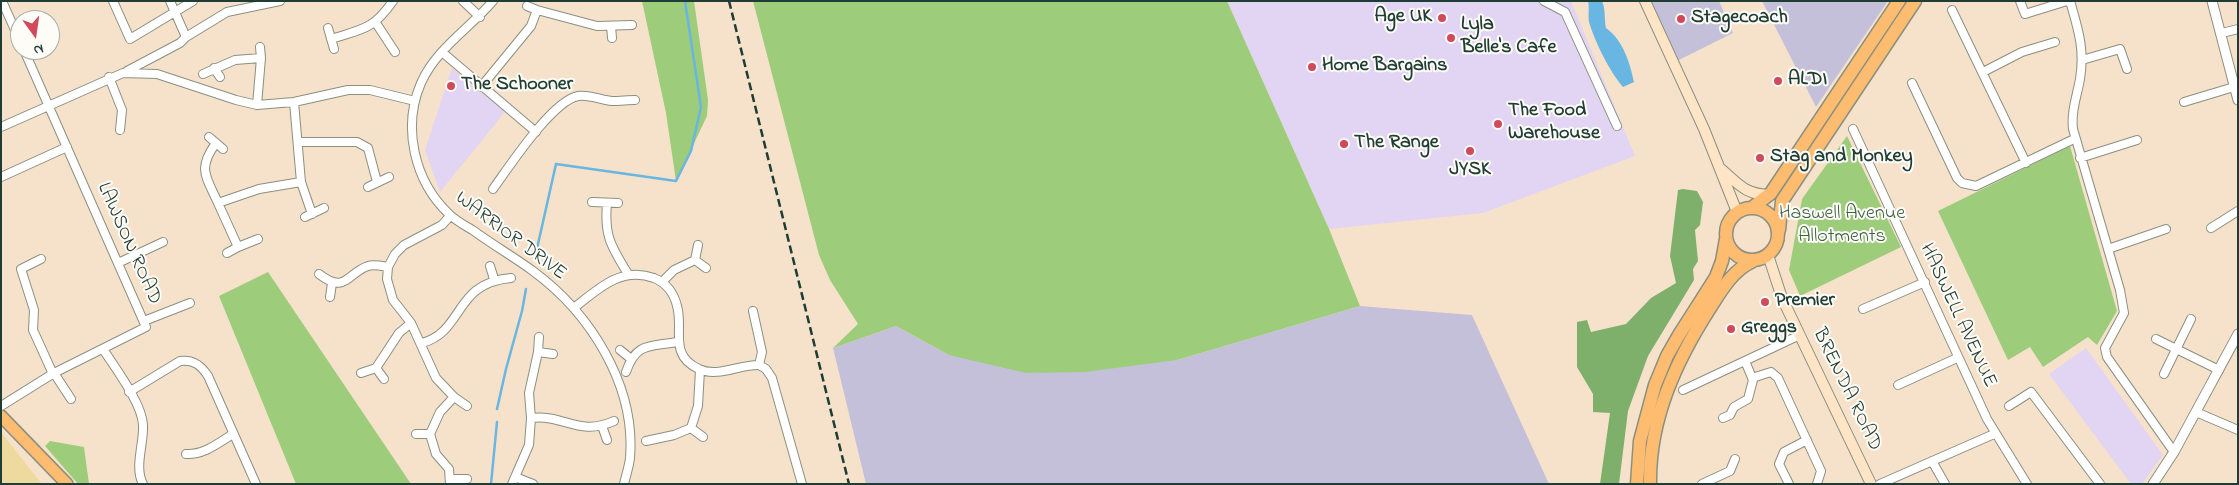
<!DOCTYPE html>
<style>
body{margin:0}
#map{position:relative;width:2239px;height:485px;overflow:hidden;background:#f6e2cb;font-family:"Indie Flower",sans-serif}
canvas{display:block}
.frame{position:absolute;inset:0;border:2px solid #1f3d34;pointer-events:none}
.north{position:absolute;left:10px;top:10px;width:50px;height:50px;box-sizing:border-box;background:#fdfcf7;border:1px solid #a4b0a9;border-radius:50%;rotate:166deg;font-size:14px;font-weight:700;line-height:20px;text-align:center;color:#1f3d34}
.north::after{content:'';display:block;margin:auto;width:18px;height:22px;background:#d1495b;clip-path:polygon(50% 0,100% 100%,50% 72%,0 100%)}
</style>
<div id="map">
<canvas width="2239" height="485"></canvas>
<div class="frame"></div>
<div class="north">N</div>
</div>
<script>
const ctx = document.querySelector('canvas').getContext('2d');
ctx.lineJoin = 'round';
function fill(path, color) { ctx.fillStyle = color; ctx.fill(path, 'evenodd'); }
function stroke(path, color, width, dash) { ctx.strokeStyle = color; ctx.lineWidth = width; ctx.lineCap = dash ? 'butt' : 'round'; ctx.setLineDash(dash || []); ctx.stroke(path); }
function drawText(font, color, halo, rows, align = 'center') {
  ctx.font = font + ' "Indie Flower",sans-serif'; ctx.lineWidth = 4; ctx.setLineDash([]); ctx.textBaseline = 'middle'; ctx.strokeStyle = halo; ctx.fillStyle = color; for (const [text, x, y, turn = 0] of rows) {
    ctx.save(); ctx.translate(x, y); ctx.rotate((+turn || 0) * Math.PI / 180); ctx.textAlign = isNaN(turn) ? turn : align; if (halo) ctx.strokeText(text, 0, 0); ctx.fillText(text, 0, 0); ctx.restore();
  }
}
fill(new Path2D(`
 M1227,1H1571L1635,156L1483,213L1329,229Z
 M452,68L505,112L440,192L425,150Z
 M2086,348L2163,455L2142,484H2131L2049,374Z`), '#e2d4f3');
fill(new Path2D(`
 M1650,1H1719L1733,33L1677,61Z
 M1762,1H1888L1816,107Z
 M1360,306L1472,315L1549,484H866L833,348L896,326L949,355L1177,360Z`), '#c5c0da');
fill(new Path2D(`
 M642,1H694L708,100L707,116L676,181L666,113Z
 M753,1H1227L1329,229L1360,306L1177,360L1085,372L1026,373L949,355L896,326L833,348L858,324L830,280L819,255Z
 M1847,136L1901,247L1800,296L1789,270L1802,199Z
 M2070,146L2117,311L2097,345L2088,337L2043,367L2030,347L2008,360L1938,211Z
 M268,272L411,484H296L219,296Z
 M50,441L84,447L89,484H78L45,446Z`), '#9dcc7b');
fill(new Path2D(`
 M1683,189L1697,191L1703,202L1700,225L1695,230L1698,261L1693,269L1694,280L1648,356L1628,411L1619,484H1600L1610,413L1593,412V394L1577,367V322L1587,320L1591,332L1626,324L1651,298L1676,283L1670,256L1678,190Z`), '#7eb06b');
fill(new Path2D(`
 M1,432L42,484H1Z`), '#eeda9e');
fill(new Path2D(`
 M1588,1H1602C1606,10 1604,19 1606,28C1623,40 1630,63 1634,82L1623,87C1610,72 1596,44 1590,25C1587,18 1590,9 1588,1Z`), '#69b6e2');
stroke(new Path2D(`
 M536,253L556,164L676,181L691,151L701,107L685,1
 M497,409L506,369L522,311L526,289
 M491,484L497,422`), '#69b6e2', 2.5);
const minor = new Path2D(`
 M2,1L20,41
 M113,1L130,39L193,1
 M463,1L480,17
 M493,1C470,28 436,49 421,83C402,127 414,181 449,214C456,221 466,226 474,231C493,245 514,257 533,271C590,313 636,385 630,458C629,467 626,475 624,484
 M1544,1L1565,12L1617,126
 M2020,1L2025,14L2067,1
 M2070,1C2078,29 2085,49 2080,79C2077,96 2071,111 2073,129L2120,290L2124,313L2105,348L2107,357L2174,452
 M527,6L537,10
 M1952,10L2026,163
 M376,23L395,52
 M611,26L612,38
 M328,28L334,49
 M2222,33L2238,29
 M186,37L227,12L280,1
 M331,39C362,29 373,30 393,1
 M260,47L261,58
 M442,52L536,132
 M2082,60L2120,49L2127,69
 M214,68L220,77
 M127,71L180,43L186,37L170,1
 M1983,72L2022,52L2055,42
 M203,74L235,60L261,58L257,105
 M109,77L122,110L120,130
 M1912,83L1957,178L1962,183L1976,186L2074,139
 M481,87L531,26L537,10L597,26L632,25
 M2184,102L2234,87
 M1,127L123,73L157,74L236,100L257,105L294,102L348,90H370L415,101
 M1853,129L1987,419L2027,484
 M209,137L223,149
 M299,142H357L368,148L377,182
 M216,143C197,169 206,176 218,203L259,189L301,182L294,102
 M2080,158L2137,140
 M1,177L67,147
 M301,182L312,214
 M368,187L389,177
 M493,189C509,167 552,101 578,96C588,94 602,100 612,101C620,101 628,100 635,100
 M592,202L618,203
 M218,203L238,247L258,239
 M607,203C604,236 611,246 628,274
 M450,216L442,225L404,245L395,254L388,267L387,279L393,300L411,323L436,378L454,397L440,412L430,434L436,454L449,469L450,484
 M305,217L324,208
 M2211,228L2238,211
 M698,245L695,260L706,268
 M2108,249L2166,229
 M227,253L238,247
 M41,259L21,269L34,310L33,330L53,374
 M118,263L163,242
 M490,266L494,279
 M319,274C346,295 347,273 368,266C374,264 382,266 388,267
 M663,281L674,270L695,260
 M330,297L332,283
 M574,308C598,289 621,266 654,278C666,283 674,293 677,306C684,329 668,355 699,369C717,378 741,364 759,365L766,369L772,378L802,484
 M1863,309L1925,282
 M753,311L762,352L759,365
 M144,321L190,303
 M2156,339L2219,370
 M422,343C465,331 453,283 511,278
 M103,349C115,368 142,403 143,425C144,444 134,467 143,484
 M620,350L630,358
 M538,352L553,354
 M376,368L384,379
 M626,372C636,342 650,347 677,342
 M54,373L71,399
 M361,373L376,368L399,333L411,323
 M2164,374L2191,319
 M1752,378L1771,372L1778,378L1821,471L1817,484
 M1898,385L1957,358
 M1683,390L1800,335
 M129,392L180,361C193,359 201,365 208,376L256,484
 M454,397L467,406
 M1,406L54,373L146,327L24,50
 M2009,406L2031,392L2100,484
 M2196,412L2238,430
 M531,418C565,414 578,437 614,421
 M1723,418L1730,415L1734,407L1748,399L1753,380L1745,361
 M602,426L607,440
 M691,428L703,437
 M416,434H430
 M646,441L674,435L691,428L698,406L700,370
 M186,454C204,455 218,443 233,434
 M1932,461L1945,484
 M515,477L533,484
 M451,479H467
 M512,484L529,445L531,418L529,393L538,352L539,337
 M1702,484L1730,471L1735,459
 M1789,484L1779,464L1784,452L1807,440
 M1880,484L1994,434`);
const tertiary = new Path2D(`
 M2212,1L2238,100
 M2153,484L2174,452L2238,334`);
const secondary = new Path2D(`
 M1645,1L1704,129L1737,212
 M1721,169C1740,185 1744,194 1770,195
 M1768,255L1782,298L1871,484`);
const primary = new Path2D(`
 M1,416L67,484`);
const trunk = new Path2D(`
 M1753,207L1771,193L1899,1
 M1726 234a26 26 0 1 1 52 0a26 26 0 1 1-52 0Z
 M1779,230L1782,201L1915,1
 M1637,484L1640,441L1655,385L1667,356L1679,335L1716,277L1722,261L1726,239
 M1650,484C1649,419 1676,361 1710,308C1722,289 1733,270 1753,261`);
stroke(minor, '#8a9080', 10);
stroke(tertiary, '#8a9080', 11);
stroke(secondary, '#8a9080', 12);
stroke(primary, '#8a9080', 14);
stroke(trunk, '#8a9080', 15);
stroke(minor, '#fff', 8);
stroke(tertiary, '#fff', 9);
stroke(secondary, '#ffe4c6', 10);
stroke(primary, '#febc70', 11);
stroke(trunk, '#febc70', 12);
stroke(new Path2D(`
 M729,1L849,484`), '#1f3d34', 2.5, [8, 4]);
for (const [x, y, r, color] of [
 [1442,18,5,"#d1495b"],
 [1681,19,5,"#d1495b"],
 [1451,38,5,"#d1495b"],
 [1312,67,5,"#d1495b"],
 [1778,81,5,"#d1495b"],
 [451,86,5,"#d1495b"],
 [1498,124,5,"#d1495b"],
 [1344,144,5,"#d1495b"],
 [1470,151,5,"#d1495b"],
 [1760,158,5,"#d1495b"],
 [1765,302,5,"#d1495b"],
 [1731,329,5,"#d1495b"]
]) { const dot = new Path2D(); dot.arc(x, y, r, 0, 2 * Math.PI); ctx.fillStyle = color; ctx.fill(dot); stroke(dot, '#fdfcf7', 2); }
drawText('bold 20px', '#1f3d34', '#fdfcf7', [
 ["Age UK",1432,18,"right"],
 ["Stagecoach",1691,19],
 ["Lyla",1461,26],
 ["Belle's Cafe",1461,49],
 ["Home Bargains",1322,67],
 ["ALDI",1788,81],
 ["The Schooner",461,86],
 ["The Food",1508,112],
 ["Warehouse",1508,135],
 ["The Range",1354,144],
 ["Stag and Monkey",1770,158],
 ["JYSK",1470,171,"center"],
 ["Premier",1775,302],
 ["Greggs",1741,329]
], 'left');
drawText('20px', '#3e6146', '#fdfcf7', [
 ["Haswell Avenue",1842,215],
 ["Allotments",1842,238]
]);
drawText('20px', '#1f3d34', '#fdfcf7', [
 ["WARRIOR DRIVE",510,237,37],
 ["LAWSON ROAD",128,244,66],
 ["HASWELL AVENUE",1957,316,65],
 ["BRENDA ROAD",1846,390,64]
]);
</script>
